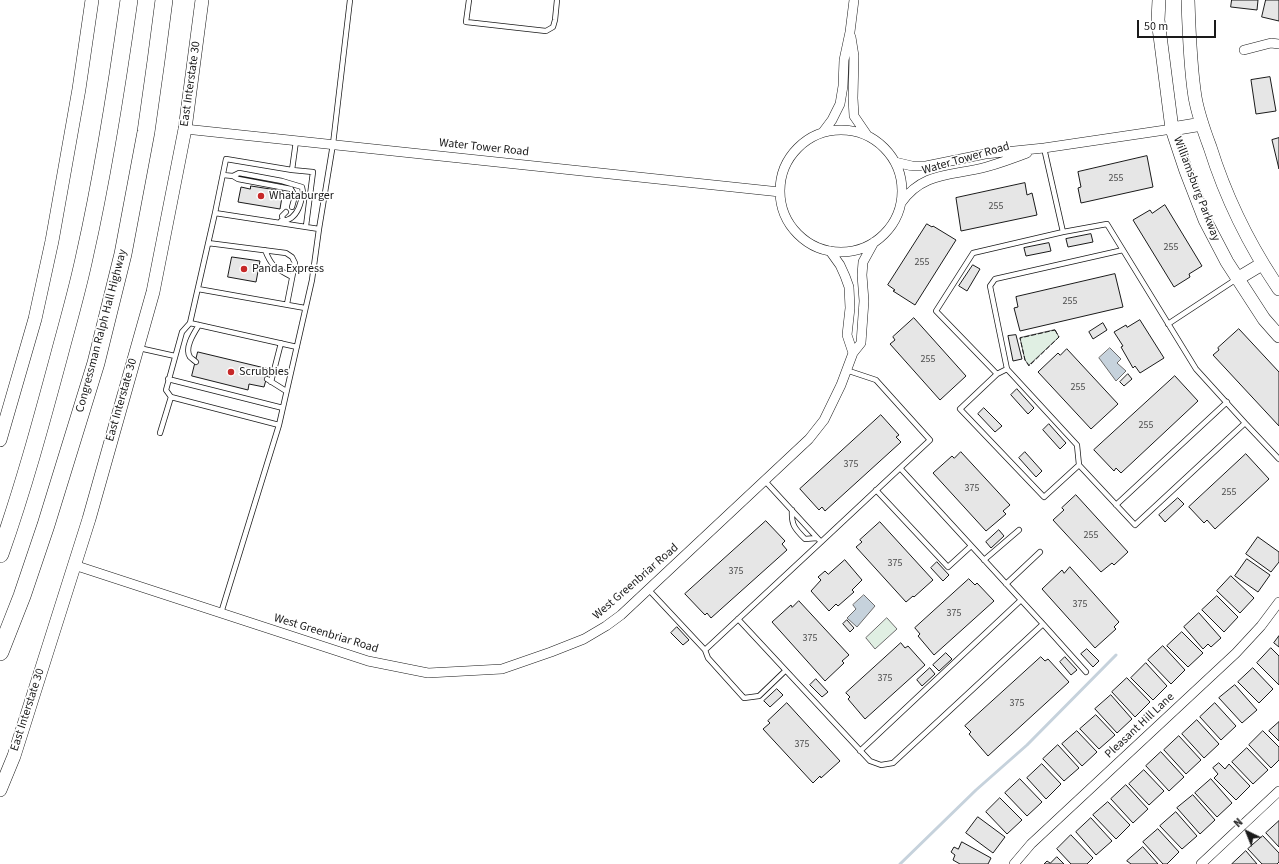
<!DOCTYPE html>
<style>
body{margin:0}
#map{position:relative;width:1279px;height:864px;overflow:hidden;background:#fff;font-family:"Source Sans 3",sans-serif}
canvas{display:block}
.north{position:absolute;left:1227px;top:812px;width:40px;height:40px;-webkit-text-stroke:3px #fff;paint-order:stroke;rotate:317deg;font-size:11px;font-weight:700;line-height:16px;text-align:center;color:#1a1a1a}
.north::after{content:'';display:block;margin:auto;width:14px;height:18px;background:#1a1a1a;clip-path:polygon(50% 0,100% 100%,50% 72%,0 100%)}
.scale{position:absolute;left:1137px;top:20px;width:79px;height:18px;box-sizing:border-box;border:2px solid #1a1a1a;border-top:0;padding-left:5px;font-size:12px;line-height:14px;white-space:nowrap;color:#1a1a1a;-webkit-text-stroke:3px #fff;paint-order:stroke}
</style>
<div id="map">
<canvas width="1279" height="864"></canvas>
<div class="north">N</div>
<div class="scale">50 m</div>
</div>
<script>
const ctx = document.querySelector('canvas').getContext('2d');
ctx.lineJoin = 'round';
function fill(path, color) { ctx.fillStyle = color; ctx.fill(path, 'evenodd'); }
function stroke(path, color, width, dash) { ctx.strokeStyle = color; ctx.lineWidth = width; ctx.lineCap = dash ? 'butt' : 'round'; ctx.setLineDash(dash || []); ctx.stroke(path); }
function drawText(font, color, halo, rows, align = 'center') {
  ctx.font = font + ' "Source Sans 3",sans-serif'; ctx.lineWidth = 3; ctx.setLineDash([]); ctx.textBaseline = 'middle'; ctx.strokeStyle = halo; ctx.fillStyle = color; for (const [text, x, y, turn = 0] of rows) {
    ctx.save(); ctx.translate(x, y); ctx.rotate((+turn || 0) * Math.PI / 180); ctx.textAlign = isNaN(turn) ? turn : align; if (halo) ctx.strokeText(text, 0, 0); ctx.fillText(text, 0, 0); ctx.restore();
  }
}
const green = new Path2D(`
 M1055,330L1059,337L1029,365L1025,360L1020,338Z
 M887,618L897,629L875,649L866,638Z`);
fill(green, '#e0efe3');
stroke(green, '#6a6a6a', 1);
const water = new Path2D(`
 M1110,348L1121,359L1117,363L1126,371L1116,381L1099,358Z
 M864,595L875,606L857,627L847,618L856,609L853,605Z`);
fill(water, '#c6d2dc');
stroke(water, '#6a6a6a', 1);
stroke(new Path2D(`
 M900,864L976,790L1027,745L1116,655`), '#c6d2dc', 3);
const building = new Path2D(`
 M1232,0H1258L1257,10L1231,7Z
 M1266,0H1279V21L1262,17Z
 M1270,77L1276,111L1256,114L1251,80Z
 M1279,138V169L1272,140Z
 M1147,156L1153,187L1081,203L1078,188L1081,187L1078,172Z
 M1025,183L1027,195L1032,193L1037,215L961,231L956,198Z
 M251,186L283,191L280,209L238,202L241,187L250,189Z
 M1165,205L1202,266L1189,274L1190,277L1174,287L1133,220L1150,210L1152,213Z
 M927,224L932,227L933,226L956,240L915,305L893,291L895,290L888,285Z
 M1091,234L1093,242L1068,247L1066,239Z
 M1049,243L1051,251L1026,256L1024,248Z
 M232,257L260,261L256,282L228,277Z
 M973,265L980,269L967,291L959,286Z
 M1115,274L1123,307L1020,331L1014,308L1018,307L1016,297Z
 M914,318L966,376L940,400L890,344L895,340L893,337Z
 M1140,320L1164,358L1140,373L1135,366L1133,368L1121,347L1123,346L1114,332L1126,325L1127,327Z
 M1103,323L1107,330L1093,339L1089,332Z
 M1239,329L1279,372V426L1213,355L1219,350L1218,348Z
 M1016,335L1022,359L1013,361L1008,336Z
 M1067,349L1118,404L1091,429L1038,372L1058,353L1060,355Z
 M198,352L269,369L264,387L249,384L248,390L192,376Z
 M1128,374L1132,379L1124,386L1120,382Z
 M1175,376L1198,401L1121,473L1116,468L1114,471L1094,450Z
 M1017,389L1034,408L1028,414L1011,395Z
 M984,408L1002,426L995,432L978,414Z
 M881,415L899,435L896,437L901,442L825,511L822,507L819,510L800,489Z
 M1049,424L1066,443L1060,449L1043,430Z
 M961,452L1010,505L1003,511L1006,514L986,531L933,473L952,456L954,458Z
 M1025,452L1042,471L1036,477L1019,458Z
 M1246,454L1269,479L1215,529L1207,520L1204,523L1189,507Z
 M1076,495L1128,552L1114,565L1112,563L1101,572L1053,520L1064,510L1062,508Z
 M1178,498L1184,504L1165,522L1159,515Z
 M766,521L785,541L782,544L787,550L711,618L707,613L705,615L685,594Z
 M880,522L933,580L914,597L913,596L906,602L856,547L862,542L860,540Z
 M999,530L1004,536L991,548L986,542Z
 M1258,537L1279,552V562L1271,572L1246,554Z
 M1247,559L1270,575L1258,592L1235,576Z
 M845,560L862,580L852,590L854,592L838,606L836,604L829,611L811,591L821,580L818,577L825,571L828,574Z
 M937,562L949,575L943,581L931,568Z
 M1070,567L1119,622L1114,627L1116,629L1095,648L1042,589L1062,570L1064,573Z
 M1231,576L1254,598L1240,613L1217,591Z
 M969,579L975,585L977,583L994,601L934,655L918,636L920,634L915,628Z
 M1217,596L1238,617L1224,632L1202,610Z
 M799,601L849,655L842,661L844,663L825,681L772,622L791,605L792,607Z
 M1199,613L1221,638L1211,647L1208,644L1203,649L1184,627Z
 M847,620L854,628L850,632L843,624Z
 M677,627L689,640L683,645L671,633Z
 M1182,632L1203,653L1188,667L1167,646Z
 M1279,636V647L1274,643Z
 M901,643L905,648L908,646L925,665L865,719L848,699L850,697L846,693Z
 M1163,646L1185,670L1171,684L1148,660Z
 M1271,648L1279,656V685L1257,663Z
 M1087,649L1099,661L1093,667L1081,654Z
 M946,653L952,659L939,671L933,665Z
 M1041,657L1045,661L1048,659L1069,682L988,756L969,734L971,732L965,726Z
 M1065,657L1077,670L1071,675L1060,662Z
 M1146,663L1167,686L1153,700L1131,678Z
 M930,668L935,674L922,686L917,680Z
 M1253,668L1273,689L1259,703L1238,682Z
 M1127,678L1150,702L1135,717L1112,692Z
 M816,679L828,692L822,697L810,685Z
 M1235,685L1257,710L1242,723L1219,698Z
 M777,689L783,695L770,707L764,701Z
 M1111,695L1132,719L1117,733L1095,709Z
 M787,703L840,761L821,778L820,776L813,783L763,729L770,723L768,721Z
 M1215,703L1236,726L1221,740L1200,717Z
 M1096,715L1115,735L1099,749L1080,729Z
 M1197,720L1219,744L1204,758L1182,734Z
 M1279,722V741L1269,731Z
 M1077,731L1097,752L1082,766L1062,744Z
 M1263,731L1279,747V760L1271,768L1249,745Z
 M1179,736L1201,760L1186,774L1164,750Z
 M1058,745L1079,768L1064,781L1043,759Z
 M1247,748L1268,770L1253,784L1232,762Z
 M1161,752L1184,777L1169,791L1146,766Z
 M1219,763L1225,769L1229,764L1250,786L1236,800L1214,778L1218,774L1213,768Z
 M1042,764L1061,784L1046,799L1027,778Z
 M1144,770L1164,791L1149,805L1129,784Z
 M1020,779L1042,802L1027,816L1005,793Z
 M1211,779L1232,803L1217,817L1195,793Z
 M1126,785L1148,809L1133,823L1111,799Z
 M1193,795L1215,820L1200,834L1177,808Z
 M1000,798L1022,820L1007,834L986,812Z
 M1108,802L1130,825L1116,839L1093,815Z
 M1176,812L1197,836L1182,849L1160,826Z
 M978,817L1005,837L993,853L966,833Z
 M1091,818L1112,841L1096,855L1076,832Z
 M1279,821V847L1266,833Z
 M1158,829L1179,852L1167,864H1163L1143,842Z
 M1071,835L1093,858L1087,864H1071L1057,849Z
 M1263,836L1279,853V862L1277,864H1262L1248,849Z
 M962,842L991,858L988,864H960L953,860L955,855L951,852L954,847L958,849Z
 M1143,847L1158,864H1131L1127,861Z
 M1246,851L1257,864H1232Z
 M1057,857L1064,864H1044L1047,861L1050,863Z`);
fill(building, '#e6e6e6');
stroke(building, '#1a1a1a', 1);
const lane = new Path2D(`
 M469,0L466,22L546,31L553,27L555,20L557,0
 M296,141L292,170L226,159L215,213L319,229L333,144L350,0
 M1044,148L1063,232L973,253L936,311L997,374L960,409L1044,497L1079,465L1135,525L1245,423L1196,369L1107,224L1063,232
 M292,170L313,172L306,226
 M223,175L233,176L238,179L291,189L295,196L292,207
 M233,176L239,173L282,181L302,187L303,192
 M283,220L282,216L286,212
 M281,221C283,220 285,220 287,220C296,217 299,209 301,201
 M208,243L286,253L292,257L295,263L287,304
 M265,250C272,268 276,268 292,277
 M198,289L305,308
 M190,323L297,347
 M1168,324L1235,280
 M139,348L175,356
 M196,362C194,360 192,359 190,357C184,348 194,333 199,325
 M1007,369L1077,445L1079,465
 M997,374L1007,369L990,286L995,279L1123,250
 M168,379L283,408
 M267,379L286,391
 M271,382L281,343
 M171,397L279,425
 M1245,423L1279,459
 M160,433L171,397L166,390L182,332L190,323L215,213
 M765,481L821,542L930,440L876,380L846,370
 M876,490L948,567L971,546
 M1116,505L1227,402
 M792,510C791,525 795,529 805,539L817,538
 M984,560L1019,530
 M1006,584L1040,552
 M648,589L705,650L821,542
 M221,613L279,425L312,280L319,229
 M738,619L870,761L881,765L893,763L1043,624L900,468
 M1043,624L1086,672
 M705,650L708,658L744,698L759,696L785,671
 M860,751L1021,600`);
const street = new Path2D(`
 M851,37L854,56L853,98L854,116L867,135
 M1244,50L1271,43L1279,44
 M185,129L780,192
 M780 191a61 61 0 1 1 122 0a61 61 0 1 1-122 0Z
 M823,132L832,120L840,104L843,86L844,60L850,32L854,0
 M895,162L912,166H926L985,154L1044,148L1172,129
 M901,203C923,171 953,176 986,167C1000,163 1014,158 1027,153
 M830,251L840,265L845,276L849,287L850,308L847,335L853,353
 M74,565L368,661L428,673L502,669L551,652L584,639L606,626L621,615L809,439L824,420L841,385L853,353L861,343L864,301L862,275L863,262L874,242
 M1014,864L1031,844L1236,653L1261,626L1279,602
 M1201,864L1279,791`);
const secondary = new Path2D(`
 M1159,0L1158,20L1172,129L1186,171L1205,220L1227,262L1264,319L1279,336
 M1188,0C1189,32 1190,65 1195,97C1198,114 1204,131 1210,147C1226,198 1249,245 1279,289
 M1172,129L1202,124
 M1237,279L1262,264
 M0,440L35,319L52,241L79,89L92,0
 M0,790L14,756L89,519L153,292L185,129L202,0`);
const highway = new Path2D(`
 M0,554C23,489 41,423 59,356C68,322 78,288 85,254C104,170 117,85 129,0
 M0,652L22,596L46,525L96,363L123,254L146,132L156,61L164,0`);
stroke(lane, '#1a1a1a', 6);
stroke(street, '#1a1a1a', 10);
stroke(secondary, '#1a1a1a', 14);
stroke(highway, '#1a1a1a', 18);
stroke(lane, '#fff', 4.5);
stroke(street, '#fff', 9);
stroke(secondary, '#fff', 13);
stroke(highway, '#fff', 17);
stroke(new Path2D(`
 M1055,330L1059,337L1029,366L1025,360L1020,338Z`), '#1a1a1a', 1, [5, 2]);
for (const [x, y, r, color] of [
 [261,196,4,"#c62828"],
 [244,269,4,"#c62828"],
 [231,372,4,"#c62828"]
]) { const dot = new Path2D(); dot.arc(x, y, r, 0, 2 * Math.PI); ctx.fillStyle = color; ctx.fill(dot); stroke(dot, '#fff', 1.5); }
drawText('10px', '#4d4d4d', null, [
 ["255",1116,179],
 ["255",996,207],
 ["255",1171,248],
 ["255",922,263],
 ["255",1070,302],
 ["255",928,360],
 ["255",1078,388],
 ["255",1146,426],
 ["375",851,465],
 ["375",972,489],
 ["255",1229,493],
 ["255",1091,536],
 ["375",895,564],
 ["375",736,572],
 ["375",1080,605],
 ["375",954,614],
 ["375",810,639],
 ["375",885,679],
 ["375",1017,704],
 ["375",802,745]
]);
drawText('12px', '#1a1a1a', '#fff', [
 ["East Interstate 30",191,84,-82],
 ["Water Tower Road",484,148,6],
 ["Water Tower Road",966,159,-16],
 ["Williamsburg Parkway",1196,189,69],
 ["Congressman Ralph Hall Highway",102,331,-75],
 ["East Interstate 30",122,400,-74],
 ["West Greenbriar Road",636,582,-41],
 ["West Greenbriar Road",326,634,17],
 ["East Interstate 30",28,710,-72],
 ["Pleasant Hill Lane",1140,726,-43]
]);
drawText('12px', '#1a1a1a', '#fff', [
 ["Whataburger",269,196],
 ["Panda Express",252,269],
 ["Scrubbies",239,372]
], 'left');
</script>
